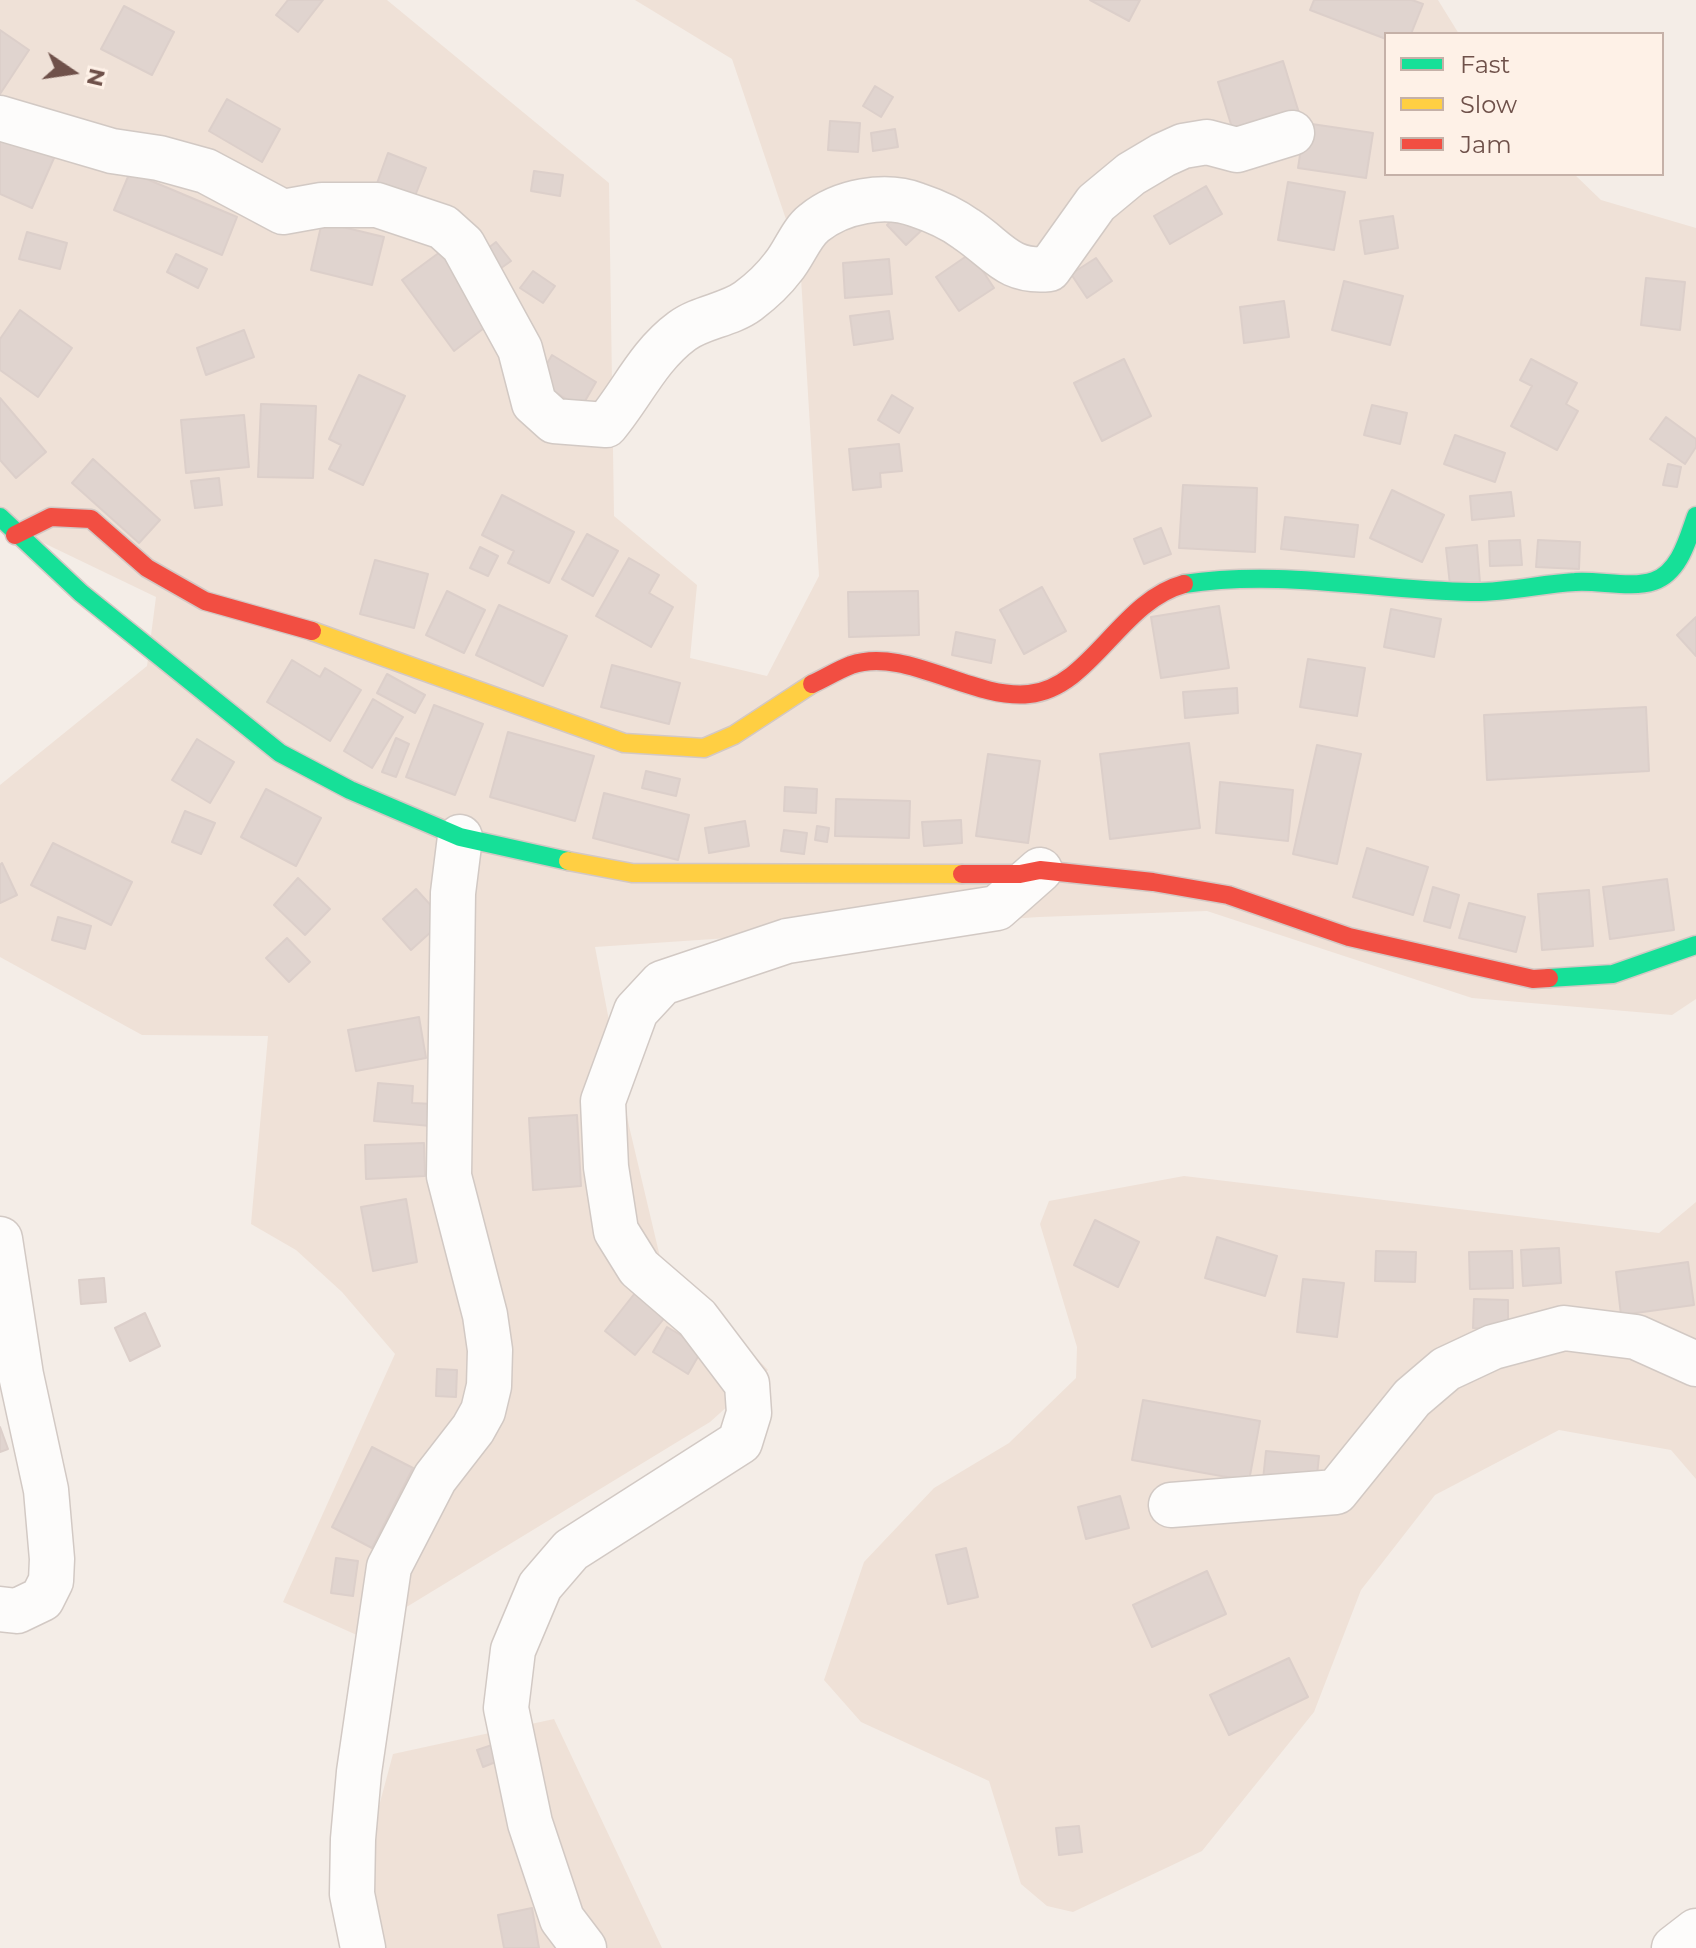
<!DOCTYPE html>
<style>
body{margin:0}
#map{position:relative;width:1696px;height:1948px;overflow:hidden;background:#f4ede7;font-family:Montserrat,sans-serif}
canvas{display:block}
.legend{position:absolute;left:1384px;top:32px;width:280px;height:144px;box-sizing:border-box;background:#fef1e7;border:2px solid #c5b1a8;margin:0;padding:10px 14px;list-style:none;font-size:24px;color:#6f514a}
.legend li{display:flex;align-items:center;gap:16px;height:40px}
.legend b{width:40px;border:2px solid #c5b1a8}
.north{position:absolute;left:32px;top:32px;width:80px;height:80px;-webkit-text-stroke:6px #fef1e7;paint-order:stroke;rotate:103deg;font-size:22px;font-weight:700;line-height:32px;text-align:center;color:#6f514a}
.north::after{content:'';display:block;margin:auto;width:28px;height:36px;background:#6f514a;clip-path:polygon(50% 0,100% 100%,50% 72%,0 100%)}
</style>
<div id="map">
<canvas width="1696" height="1948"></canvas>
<ul class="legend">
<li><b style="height:10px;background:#16e098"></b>Fast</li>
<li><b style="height:10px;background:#ffcf43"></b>Slow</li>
<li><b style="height:10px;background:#f24e42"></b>Jam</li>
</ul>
<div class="north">N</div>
</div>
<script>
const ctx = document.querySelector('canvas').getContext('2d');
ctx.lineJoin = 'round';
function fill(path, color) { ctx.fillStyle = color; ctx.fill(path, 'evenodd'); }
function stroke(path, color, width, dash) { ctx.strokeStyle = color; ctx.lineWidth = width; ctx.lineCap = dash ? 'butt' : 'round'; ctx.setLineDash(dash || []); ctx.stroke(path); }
fill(new Path2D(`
 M0,0H387L609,183L614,516L697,585L690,658L767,676L819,576L800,261L732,59L635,0H1438L1459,34H1386V174H1574L1601,200L1696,228V999L1672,1015L1472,998L1207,911L1039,917L595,947L629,1126L660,1257L768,1370L710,1422L359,1636L283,1602L395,1354L342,1292L296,1250L251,1224L268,1036L142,1035L0,957V785L147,666L156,597L0,522Z
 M1184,1176L1659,1233L1696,1202V1479L1671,1450L1559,1430L1435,1495L1361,1590L1314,1712L1202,1851L1073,1912L1047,1906L1021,1884L989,1781L861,1722L824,1680L864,1562L934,1488L1009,1443L1076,1378L1077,1347L1040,1224L1049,1201Z
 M554,1719L662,1948H341L393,1754Z`), '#efe1d7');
const building = new Path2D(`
 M288,0H323L298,32L276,15Z
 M1090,0H1140L1129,21Z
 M1314,0H1412L1423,4L1411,34H1386V39L1310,10Z
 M124,6L174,32L152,75L101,49Z
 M0,30L29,50L0,94Z
 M1283,61L1299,113L1234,134L1218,82Z
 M875,86L893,97L881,117L863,106Z
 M227,99L280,129L262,162L209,131Z
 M830,121L860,123L858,152L828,150Z
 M1305,123L1373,133L1366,178L1298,168Z
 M895,129L898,147L873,151L871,133Z
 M0,135L54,158L32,208L0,194Z
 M388,153L426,168L413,201L376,186Z
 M534,171L563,175L560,196L531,191Z
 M130,172L237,217L222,255L114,210Z
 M1288,182L1345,192L1334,250L1278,240Z
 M1206,186L1222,214L1170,244L1154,216Z
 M904,208L924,228L906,245L887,225Z
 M1393,216L1398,248L1365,254L1360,221Z
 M322,222L384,237L372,285L311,270Z
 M27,232L67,243L60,269L19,259Z
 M496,242L511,261L497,271L483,252Z
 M440,252L492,322L454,351L402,280Z
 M971,253L994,288L959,311L936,277Z
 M176,254L207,269L198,288L167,272Z
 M1096,258L1112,281L1087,298L1071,274Z
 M889,259L892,294L845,298L843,263Z
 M533,271L555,286L543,303L520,288Z
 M1646,278L1685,282L1680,330L1641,325Z
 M1344,281L1403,296L1390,345L1332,330Z
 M1284,301L1289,337L1244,343L1240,307Z
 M20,310L72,348L38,397L0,370V339Z
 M889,311L893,339L854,345L850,316Z
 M244,330L254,357L206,375L197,348Z
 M552,355L596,382L581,408L537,381Z
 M1124,359L1151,416L1102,441L1074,383Z
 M1531,359L1577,383L1566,404L1578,411L1557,450L1511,426L1532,386L1520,380Z
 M359,375L405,396L363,485L329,469L341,445L329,439Z
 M892,395L913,408L899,433L878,420Z
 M0,398L46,452L16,478L0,460Z
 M261,404L316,406L313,478L258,477Z
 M1372,405L1407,413L1400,444L1364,435Z
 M244,415L249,467L186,473L181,420Z
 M1666,417L1696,439V447L1685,464L1650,439Z
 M1455,435L1505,453L1495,482L1444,464Z
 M899,444L902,471L880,473L881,487L853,490L849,449Z
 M93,459L160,520L139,543L72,483Z
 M1668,464L1681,467L1677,487L1663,485Z
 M219,478L222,505L195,508L191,481Z
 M1183,485L1257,488L1255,552L1179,548Z
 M1392,490L1444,515L1422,562L1370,538Z
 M1511,492L1514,516L1472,520L1470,496Z
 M502,495L574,532L549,583L508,563L514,551L482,535Z
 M1285,517L1358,525L1354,557L1281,549Z
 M1161,528L1171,554L1144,564L1134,539Z
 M587,534L618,551L593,596L562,579Z
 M1520,540L1522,565L1490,566L1489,541Z
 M1538,540L1580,542L1579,569L1536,567Z
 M1477,545L1480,583L1450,585L1446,548Z
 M480,547L498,556L488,576L470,568Z
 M629,558L659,575L649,593L673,607L651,647L596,616Z
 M375,560L428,574L414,628L360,614Z
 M1042,587L1066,631L1024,654L1000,610Z
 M447,591L485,610L464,653L426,635Z
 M918,591L919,635L849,637L848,592Z
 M499,605L567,636L543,686L476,655Z
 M1219,606L1229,668L1161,678L1151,617Z
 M1391,609L1441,619L1434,657L1384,647Z
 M1696,617V656L1677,635Z
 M956,632L995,640L991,663L952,655Z
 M1308,659L1365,668L1357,716L1300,707Z
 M292,660L320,677L325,668L361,690L330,741L267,702Z
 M612,665L680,683L669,724L601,707Z
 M387,674L425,695L415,713L377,693Z
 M1237,688L1238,713L1185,718L1183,692Z
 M373,699L403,717L372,768L344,751Z
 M434,705L483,724L455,795L406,777Z
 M1646,707L1649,771L1487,780L1484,715Z
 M508,732L594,756L575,821L490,797Z
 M396,738L409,744L396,777L382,772Z
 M197,739L234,762L210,803L172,780Z
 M1189,743L1200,828L1110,839L1100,754Z
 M1317,745L1361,754L1337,864L1293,854Z
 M988,754L1040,761L1028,843L976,836Z
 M646,771L680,779L676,796L642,788Z
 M1220,782L1293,790L1288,841L1216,833Z
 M785,787L817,789L816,813L784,811Z
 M266,789L321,818L296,866L241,837Z
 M604,793L689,815L678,860L593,838Z
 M836,799L910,801L909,838L835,836Z
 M185,811L215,823L201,854L172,842Z
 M961,820L962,843L924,846L922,822Z
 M745,821L749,846L709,853L705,828Z
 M817,826L829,828L827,842L815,840Z
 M784,830L807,833L804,854L781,851Z
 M53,843L132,882L111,925L31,885Z
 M1367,848L1428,867L1413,915L1353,897Z
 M2,863L17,895L0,903V865Z
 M298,878L330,909L305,935L274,905Z
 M1667,879L1674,930L1610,939L1603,887Z
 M1433,887L1459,895L1450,928L1424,921Z
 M416,889L444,920L411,950L383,919Z
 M1589,890L1593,946L1542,950L1538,894Z
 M1469,903L1525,917L1516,952L1459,938Z
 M58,917L91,926L85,949L52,940Z
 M287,938L310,962L289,982L266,958Z
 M419,1017L426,1058L356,1071L348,1030Z
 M378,1083L413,1086L412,1103L434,1104L431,1126L374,1121Z
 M577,1115L581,1186L533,1190L529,1118Z
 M424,1143L425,1176L366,1179L365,1145Z
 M406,1199L417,1262L373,1271L361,1207Z
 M1095,1220L1139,1242L1118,1287L1074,1265Z
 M1217,1237L1277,1256L1265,1296L1205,1278Z
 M1559,1248L1561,1283L1523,1286L1521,1250Z
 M1376,1251L1416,1252L1415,1282L1375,1281Z
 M1512,1251L1513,1288L1470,1289L1469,1252Z
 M1688,1262L1694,1305L1621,1315L1616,1272Z
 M104,1278L106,1302L81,1304L79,1280Z
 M1303,1279L1344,1283L1337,1337L1297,1332Z
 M635,1293L666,1316L635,1355L605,1331Z
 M1474,1299L1508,1300V1329L1473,1328Z
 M145,1313L160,1346L130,1361L115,1328Z
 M667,1327L703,1348L688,1374L653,1352Z
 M437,1369L457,1370L456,1397L436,1396Z
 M1143,1400L1260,1421L1249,1481L1132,1460Z
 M0,1427L8,1449L0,1452Z
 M372,1447L413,1468L372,1548L332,1527Z
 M1266,1451L1319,1456L1316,1485L1263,1480Z
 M1120,1496L1129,1528L1086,1539L1078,1507Z
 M966,1548L978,1597L948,1604L936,1555Z
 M336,1558L358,1561L353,1596L331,1593Z
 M1207,1571L1226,1614L1152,1647L1133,1605Z
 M1289,1658L1308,1697L1229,1735L1210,1695Z
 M501,1742L506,1758L483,1767L477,1750Z
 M1079,1826L1082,1852L1059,1855L1056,1828Z
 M532,1908L539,1948H504L498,1915Z`);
fill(building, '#e0d4cf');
stroke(building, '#dccfca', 2);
const street = new Path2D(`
 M0,118L112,151L159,158L206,171L283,212L322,205H377L443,227L463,245L520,349L534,403L554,421L606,425C632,394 648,356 682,331C701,317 729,315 748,301C760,292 774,279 783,267C794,254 801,233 814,223C841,201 885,193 917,205C935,211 951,218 966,229C998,250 1007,273 1049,269L1096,203L1131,174L1163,155L1183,146L1207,142L1237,150L1292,133
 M0,1239L21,1375L46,1490L52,1559L51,1581L42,1599L17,1611L0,1609
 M1171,1505L1336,1492L1412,1398L1446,1369L1493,1347L1564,1328L1636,1337L1696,1364
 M363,1948L352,1894L353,1839L359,1772L389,1567L435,1478L473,1429L483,1411L489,1386L490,1350L485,1315L449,1176L453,893L460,837
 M584,1948L562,1919L530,1823L506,1708L513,1650L540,1586L571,1550L740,1442L749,1413L747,1384L697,1318L639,1268L616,1231L606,1167L603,1101L636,1011L662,983L787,941L997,908L1040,870
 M1674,1948L1696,1931`);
const fast = new Path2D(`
 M0,517L81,593L280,753L350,790L460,837L568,861
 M1184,584C1281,569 1374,590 1471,592C1506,593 1540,584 1575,582C1599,580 1631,589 1654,581C1680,572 1688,538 1696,516
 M1549,978L1613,974L1696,945`);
const slow = new Path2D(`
 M312,631L624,743L704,748L734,735L812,684
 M568,861L632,873L962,874`);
const jam = new Path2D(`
 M15,535L51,517L91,519L147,568L205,601L312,631
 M812,684C825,678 838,670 851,665C905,646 972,700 1029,694C1091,688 1120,601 1184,584
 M962,874H1020L1040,870L1153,882L1228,895L1349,937L1533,979L1549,978`);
stroke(street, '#d2c9c4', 47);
stroke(fast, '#d3c8c4', 21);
stroke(slow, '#d3c8c4', 21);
stroke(jam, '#d3c8c4', 21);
stroke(street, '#fdfcfb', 44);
stroke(fast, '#16e098', 18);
stroke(slow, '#ffcf43', 18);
stroke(jam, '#f24e42', 18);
</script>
